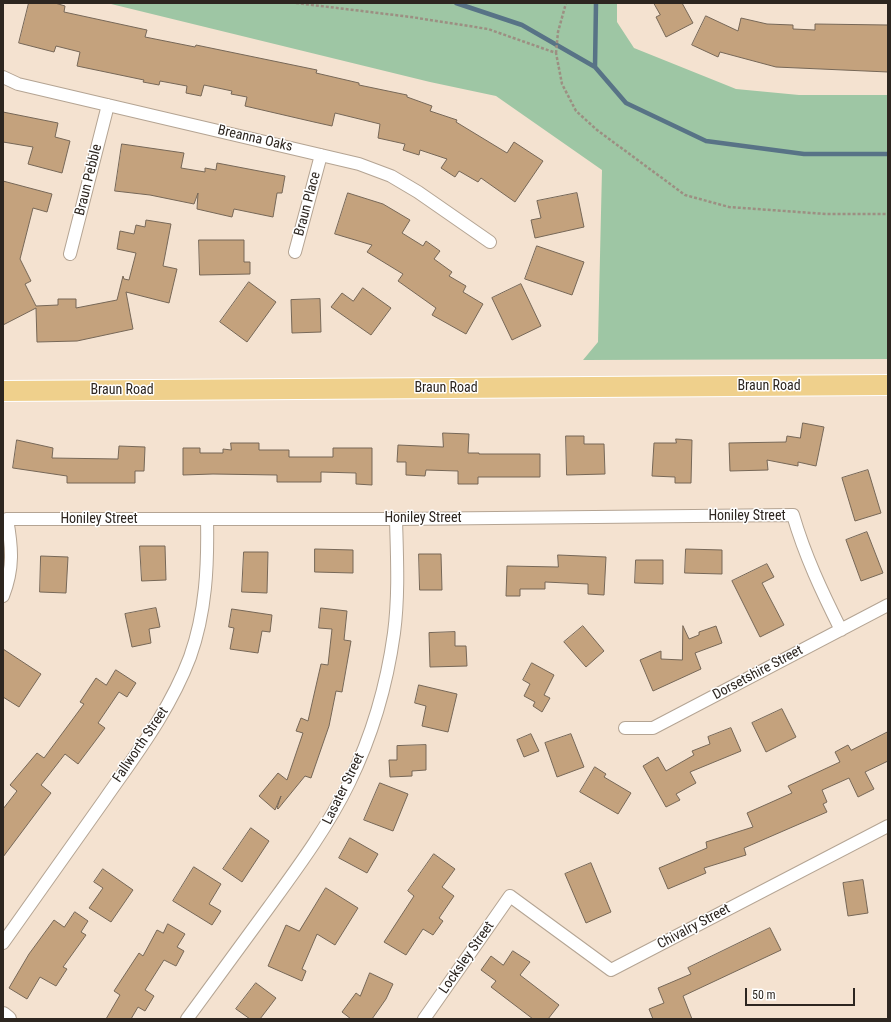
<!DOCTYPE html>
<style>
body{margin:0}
#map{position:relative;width:891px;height:1022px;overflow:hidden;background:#f4e2d0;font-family:"Roboto Condensed",sans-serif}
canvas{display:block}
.frame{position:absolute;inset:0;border:4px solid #2d2620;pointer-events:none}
.scale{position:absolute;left:745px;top:988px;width:110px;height:18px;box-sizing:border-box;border:2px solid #2d2620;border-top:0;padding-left:5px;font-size:12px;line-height:14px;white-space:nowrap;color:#2d2620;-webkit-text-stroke:3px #fff;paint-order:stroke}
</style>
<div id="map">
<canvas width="891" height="1022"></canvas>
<div class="frame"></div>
<div class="scale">50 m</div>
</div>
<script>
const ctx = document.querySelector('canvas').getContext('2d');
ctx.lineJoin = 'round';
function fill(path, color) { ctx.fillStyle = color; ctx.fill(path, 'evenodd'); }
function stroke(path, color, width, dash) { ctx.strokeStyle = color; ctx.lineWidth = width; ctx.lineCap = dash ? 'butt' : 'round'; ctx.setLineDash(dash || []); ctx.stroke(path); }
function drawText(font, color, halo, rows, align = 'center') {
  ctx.font = font + ' "Roboto Condensed",sans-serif'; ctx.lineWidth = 3; ctx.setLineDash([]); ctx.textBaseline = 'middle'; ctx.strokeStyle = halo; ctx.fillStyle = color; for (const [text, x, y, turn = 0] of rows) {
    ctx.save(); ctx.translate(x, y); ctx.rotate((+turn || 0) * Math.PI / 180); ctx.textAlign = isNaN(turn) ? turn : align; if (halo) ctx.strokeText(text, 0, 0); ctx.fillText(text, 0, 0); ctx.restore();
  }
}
fill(new Path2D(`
 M107,3H617V22L634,48L736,89L799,95H888V359L583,360L598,342L602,170L496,96L430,82Z`), '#9ec6a4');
stroke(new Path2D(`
 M456,3L522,25L595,67L626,103L706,141L804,154H888
 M595,67L596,3`), '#587386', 4.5);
const building = new Path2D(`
 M29,3H55L65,6L64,12L147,30L145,37L195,47L196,45L317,70L316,73L359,83V85L407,95V97L432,106L430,111L457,120L456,122L507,153L514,142L543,161L515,202L481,178L478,182L459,171L455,177L441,168L447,159L420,150L419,155L403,150L405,144L378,138L380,124L335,113L332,126L314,122L245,106L247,97L231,94L232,91L204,85L201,96L186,93L187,86L160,81L159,85L143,82L144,80L77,66L80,52L56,46L54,52L19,43Z
 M654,3H682L693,23L666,37L656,17L660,15Z
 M706,16L738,31L741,18L767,24L793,25V29L815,30V24L888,25V72L776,67L720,52L718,57L692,45Z
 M3,112L58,123L55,137L70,141L62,173L28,164L33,147L3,142Z
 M122,144L184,153L181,168L205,172V168L216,170L217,163L285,176L282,193H277L273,217L234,209L232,217L197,209L198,193L194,204L150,195L115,191Z
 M3,181L52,194L47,212L33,208L20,259L31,281L25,284L36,306L58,305V299H76V308L117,300L123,276L124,279L129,280L136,253L117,249L120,231L134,234L136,225L145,227L146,220L171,224L163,266L177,269L169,303L126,292L133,329L77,341L37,342L36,308L3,325Z
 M348,193L383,204L410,220L402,233L423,246L426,241L440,251L434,259L452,272L449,276L466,286L463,292L483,304L466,334L432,315L436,308L398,281L403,274L367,252L372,245L335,234Z
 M577,193L584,227L535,238L531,220L541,218L537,201Z
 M199,240H244V262H250V274L200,275Z
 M537,246L584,262L572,295L525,279Z
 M249,282L276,302L247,342L220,322Z
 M521,284L541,326L512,340L492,298Z
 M363,288L391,308L371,335L331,307L342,293L353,301Z
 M320,299L321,332L292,333L291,300Z
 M803,423L824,427L816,466L798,462V466L767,460L768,470L730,471L729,443L786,442L787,436L800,438Z
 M443,433L469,434L468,453H479V454H540V477H478V484H458V471L426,470L425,476L406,475V462H397L398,445L443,447Z
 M566,436H584V444H604L605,474L567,475Z
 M676,439L692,440L691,483H675V477L652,476L654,443H676Z
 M17,440L53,448L52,458L118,459L119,446L145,447L144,471H135V483H67V476L13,468Z
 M231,443H259V450H289V457H333V448H372V485L356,484V473L321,472V482H277V475L213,474L183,475V448H200V453H223V449L231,450Z
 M868,470L881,513L855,521L842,478Z
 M867,532L883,573L861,581L846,540Z
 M140,546H165L166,580L142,581Z
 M315,549L353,550V573L315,572Z
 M686,549L722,550V574L685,573Z
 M244,552H268L267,593L242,592Z
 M419,554H441L442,590H420Z
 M558,555L606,557L604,595L588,594V584L545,582V589H520V596H506L507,566L558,567Z
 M41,556L68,557L66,593L40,592Z
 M636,560H663V584L635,583Z
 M767,564L774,577L762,583L784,625L760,637L732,581Z
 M156,608L160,627L149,629L151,643L132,647L125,614Z
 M321,608L347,611L344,640L351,641L342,692L336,691L329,726L311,778L305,776L278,809L277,808L281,796L275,810L259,796L278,773L287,780L303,733L296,731L301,718L308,721L321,664L328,665L332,629L319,628Z
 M232,609L272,615L270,632L262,631L258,653L230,649L234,628L229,627Z
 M583,626L604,651L586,667L564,642Z
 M683,626L689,639L699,635V632L716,626L722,643L695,653L701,669L653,691L640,660L661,651V659L682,660Z
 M455,632V646H466L467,666L430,667L429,633Z
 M3,649L41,674L19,707L3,697Z
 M532,663L554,675L544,695L550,698L542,712L533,706L535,702L524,696L530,684L523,680Z
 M116,670L136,683L127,697L119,692L98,723L105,728L78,764L65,754L41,785L51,793L3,857V809L17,791L10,785L37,753L44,758L84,704L80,702L96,678L106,685Z
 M419,685L457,694L448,732L422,726L426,706L415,703Z
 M782,709L796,737L766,752L752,723Z
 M731,728L741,751L690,772L696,783L676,794L680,800L666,807L643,766L658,757L666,771L694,755L692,751L710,744L708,737Z
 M888,732V761L865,772L874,789L858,797L849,778L822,790L827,802L823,804L827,812L744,848L746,855L704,868L706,873L668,889L659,868L707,848L706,842L753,827L747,813L792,793L788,786L840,762L835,752L848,745L851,750Z
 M531,734L539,751L524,757L517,740Z
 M571,734L584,767L557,777L545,743Z
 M426,745V770L412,771V776L390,777L389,760H397V746Z
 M595,767L606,774L604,777L631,793L618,814L580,792Z
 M380,783L408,794L393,831L364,820Z
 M251,828L269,841L242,882L223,869Z
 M350,838L378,854L367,873L339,858Z
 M434,854L455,869L442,887L454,896L439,918L443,921L433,935L423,929L406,955L384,942L414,896L408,891Z
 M591,863L611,912L586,923L565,874Z
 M194,867L221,884L209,904L221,911L212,925L173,901Z
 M103,869L133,890L111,922L89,908L103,888L94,882Z
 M863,880L868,913L848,916L843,883Z
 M326,888L358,908L335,945L317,934L302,969L306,971L302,981L268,966L286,925L299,931Z
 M75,912L88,921L81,932L86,935L63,967L67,969L56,986L40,977L27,999L9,988L29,954L54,920L64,927Z
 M168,924L185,934L177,947L184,951L176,966L164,960L145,990L154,996L145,1011L138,1007L131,1019H106L120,995L114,991L139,953L143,956L157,930L163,933Z
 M770,928L781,950L683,996L692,1019H653L649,1009L664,1003L658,988L691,974L688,968Z
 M513,951L530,962L520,975L559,1005L548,1019H533L491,987L496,981L481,970L491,956L503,965Z
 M370,973L393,984L386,999L372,1019H351L342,1012L356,993L360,996Z
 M256,983L276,998L260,1019H250L236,1009Z`);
fill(building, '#c4a27d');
stroke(building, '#766757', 1);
const minor = new Path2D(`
 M3,77L18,84L359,164L391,176L418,192L490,242
 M295,252L321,155
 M70,254L108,105
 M3,596C14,568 12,547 7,519H396L793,515C805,556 822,592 841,630
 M625,728H653L888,605
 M3,943C37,895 71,847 105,799C137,753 170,710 190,657C206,612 208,566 207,519
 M187,1019C214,982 242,944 269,907C298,867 327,828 349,783C372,736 387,684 394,633C399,595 397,557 396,519
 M424,1019L510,896L611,970L888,826`);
const tertiary = new Path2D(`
 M3,1015L8,1019`);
const primary = new Path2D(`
 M3,391L888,385`);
stroke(minor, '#b4a493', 14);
stroke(tertiary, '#b4a493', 18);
stroke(primary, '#fff', 22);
stroke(new Path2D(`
 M296,3L411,17L488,29L556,53L562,84L576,111L597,130L685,195L729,207L826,214H888
 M556,53L558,32L566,3`), '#9c8f82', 2.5, [3, 2]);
stroke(minor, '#fff', 12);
stroke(tertiary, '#fff', 16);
stroke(primary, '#efd08c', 20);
drawText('14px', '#2d2620', '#fff', [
 ["Breanna Oaks",255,139,13],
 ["Braun Pebble",89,180,-76],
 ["Braun Place",308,204,-75],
 ["Braun Road",769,386],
 ["Braun Road",446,388],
 ["Braun Road",122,390],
 ["Honiley Street",747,516],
 ["Honiley Street",423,518],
 ["Honiley Street",99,519],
 ["Dorsetshire Street",758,673,-28],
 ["Fallworth Street",141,745,-56],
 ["Lasater Street",344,789,-64],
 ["Chivalry Street",694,927,-28],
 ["Locksley Street",467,958,-55]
]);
</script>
